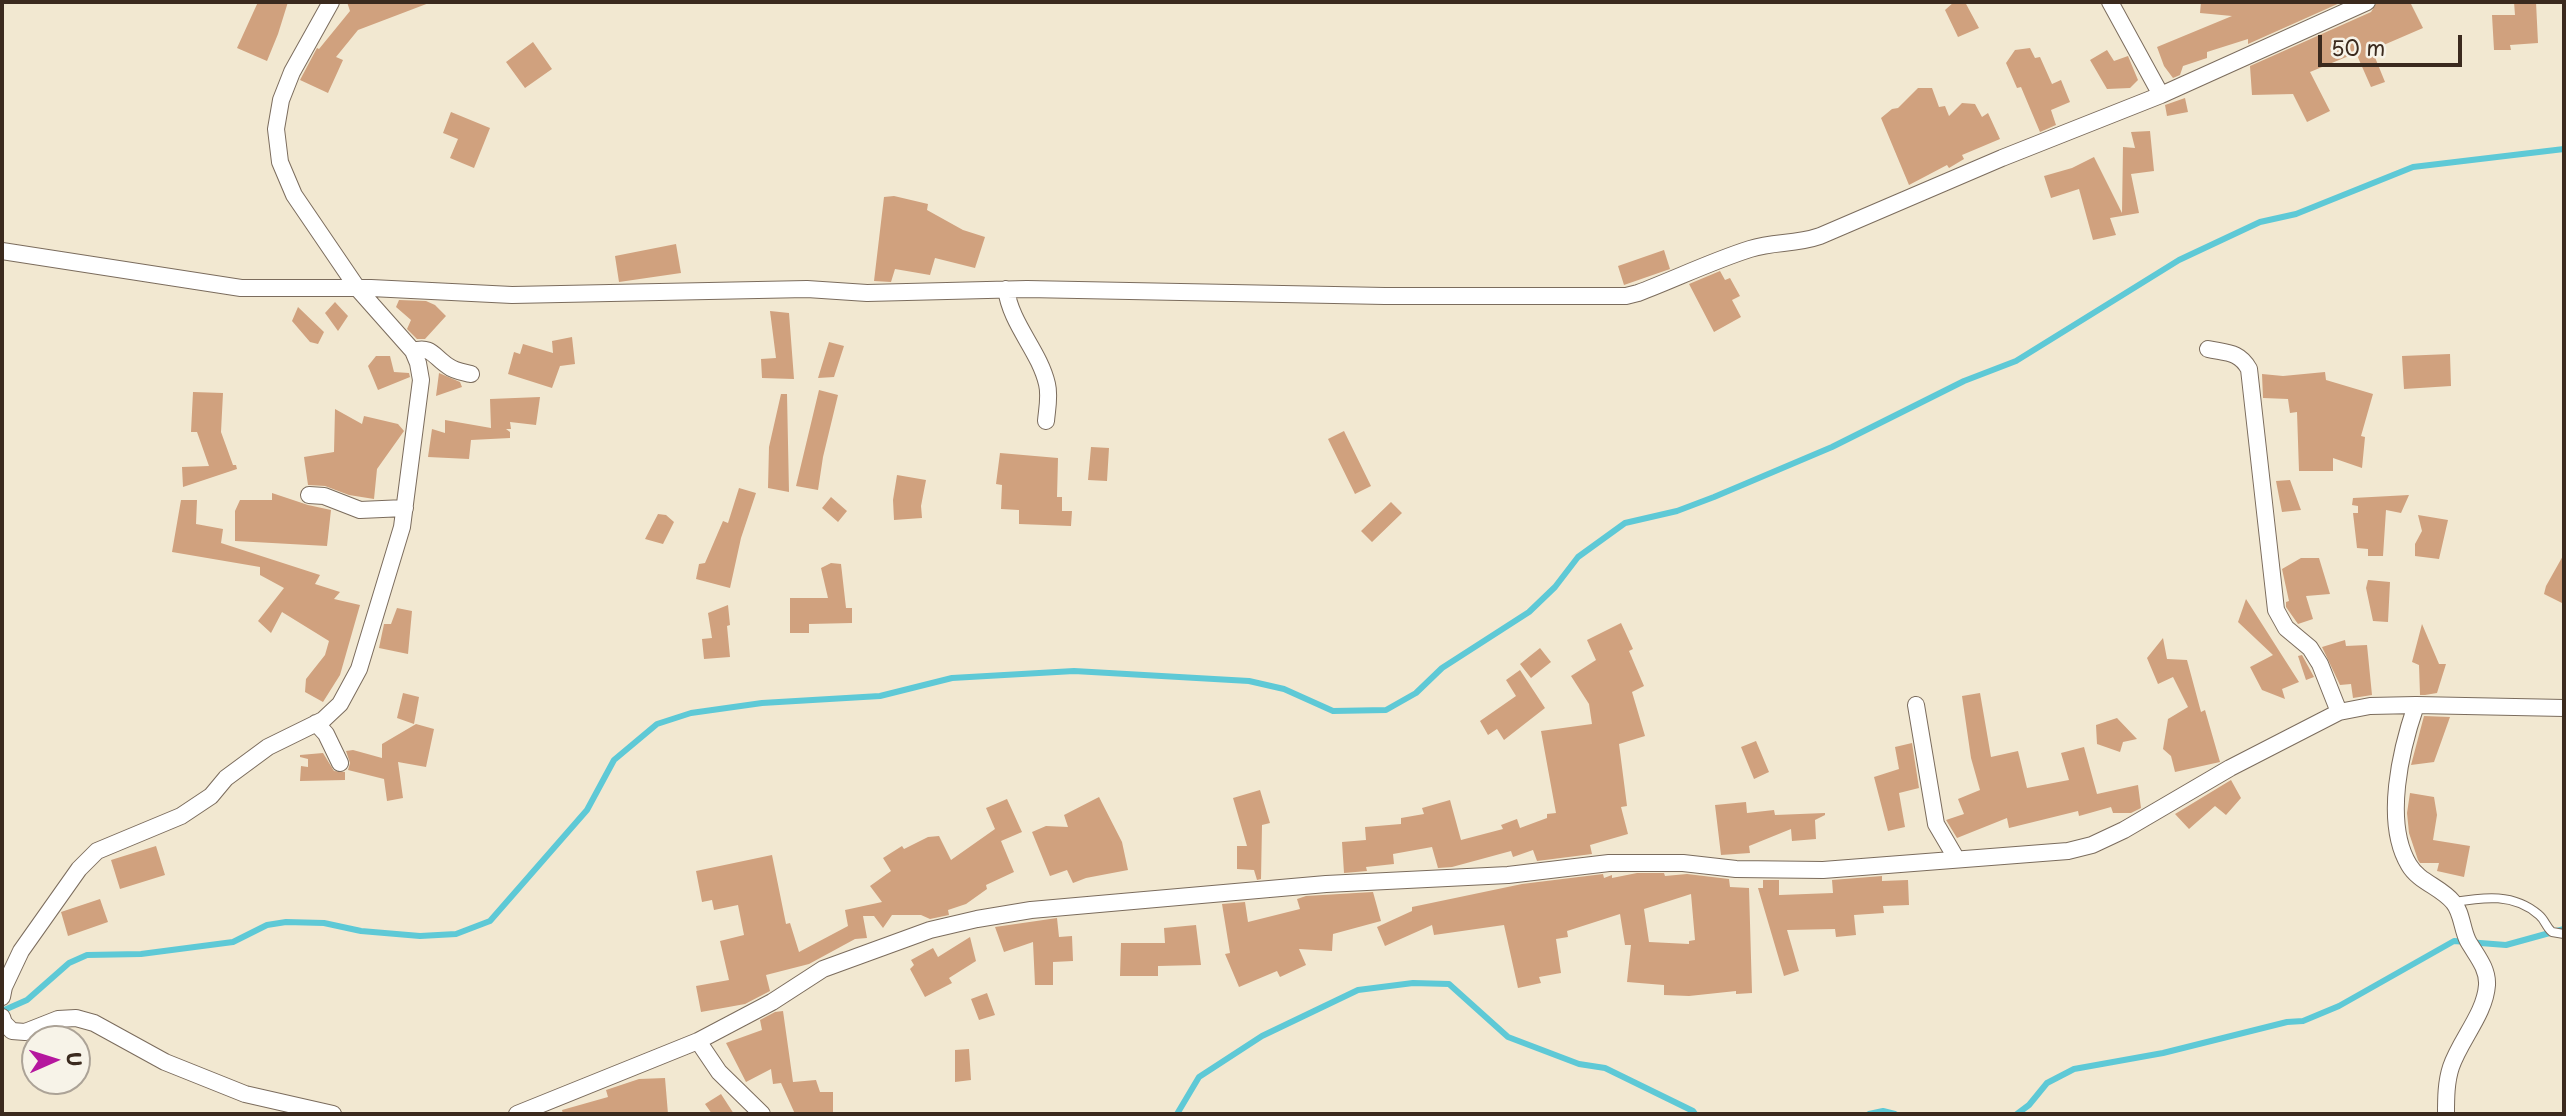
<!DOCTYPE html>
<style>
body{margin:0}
#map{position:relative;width:2566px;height:1116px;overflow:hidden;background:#f2e8d1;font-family:"Playpen Sans",sans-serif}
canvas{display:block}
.frame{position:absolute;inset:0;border:4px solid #3b2a1e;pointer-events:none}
.north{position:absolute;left:21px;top:1025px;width:70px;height:70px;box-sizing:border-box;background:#f7f3e8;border:2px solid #aca397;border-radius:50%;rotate:87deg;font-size:19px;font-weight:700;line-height:28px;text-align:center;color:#3b2a1e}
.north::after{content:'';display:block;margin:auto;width:24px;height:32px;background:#b5179e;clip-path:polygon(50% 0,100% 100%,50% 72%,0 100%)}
.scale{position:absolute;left:2318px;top:35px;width:144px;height:32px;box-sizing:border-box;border:4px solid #3b2a1e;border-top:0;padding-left:9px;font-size:21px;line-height:24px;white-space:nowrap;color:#3b2a1e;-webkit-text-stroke:5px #f7f3e8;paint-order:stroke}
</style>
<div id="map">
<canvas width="2566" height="1116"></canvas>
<div class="frame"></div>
<div class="north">U</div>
<div class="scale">50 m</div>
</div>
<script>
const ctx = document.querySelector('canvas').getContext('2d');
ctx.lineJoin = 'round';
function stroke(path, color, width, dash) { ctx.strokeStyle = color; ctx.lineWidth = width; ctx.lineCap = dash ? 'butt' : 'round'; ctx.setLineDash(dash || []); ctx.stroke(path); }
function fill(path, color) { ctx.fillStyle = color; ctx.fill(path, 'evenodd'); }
stroke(new Path2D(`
 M2,1011L27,1000L69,963L87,955L141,954L233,942L267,925L286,922L324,923L361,931L420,936L456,934L490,921L587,810L614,760L657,724L691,713L762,703L880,696L952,678L1074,671L1249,681L1284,689L1333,711L1386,710L1416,693L1442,668L1529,612L1555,587L1578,557L1625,523L1677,511L1714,497L1832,447L1964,381L2016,361L2179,260L2260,222L2296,214L2413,167L2564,149
 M1177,1114L1199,1077L1262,1036L1358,990L1413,983L1449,984L1508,1037L1579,1064L1605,1068L1693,1111L1695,1114
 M1869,1114L1883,1111L1895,1114
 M2017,1114L2029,1105L2047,1083L2074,1069L2163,1053L2287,1022L2303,1021L2339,1006L2454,941L2506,945L2564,929`), '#5ec9d6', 6);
fill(new Path2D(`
 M258,2H288L278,34L267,61L237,48Z
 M347,2L429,3L358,30L336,57L343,60L328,93L300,80L317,48L319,49L350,11Z
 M1954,2H1965L1979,28L1958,37L1945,10Z
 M2201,2H2342L2248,44V39L2207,52V58L2183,66L2180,75L2173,78L2164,66L2157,47L2232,16L2200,13Z
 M2377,2H2410L2423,28L2372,50L2385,82L2371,87L2356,53L2310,72L2330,111L2307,122L2293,94L2252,95L2250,66L2371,12Z
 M2514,2H2536L2538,43L2510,45L2511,50H2494L2492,15H2515Z
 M533,42L552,69L525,88L506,62Z
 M2030,48L2035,58L2040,57L2052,84L2061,80L2070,102L2051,110L2056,125L2040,132L2021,87L2017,88L2006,63L2015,50Z
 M2107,50L2114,61L2128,56L2138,80L2130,88L2107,89L2090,60Z
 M1918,88H1932L1939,107L1945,106L1949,116L1962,103L1975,104L1982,117L1988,113L2000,139L1962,155L1964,159L1949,168L1947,165L1909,185L1881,118L1892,109L1898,108Z
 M2185,98L2188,112L2167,116L2165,105Z
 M451,112L490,128L474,168L450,158L458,139L443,133Z
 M2150,131L2154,171L2131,174L2139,213L2110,218L2116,235L2093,240L2079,189L2051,198L2044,176L2072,168L2094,157L2122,213L2123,147L2135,148L2131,132Z
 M894,196L928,204L927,210L963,230L985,237L975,268L935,258L930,275L895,269L891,282L874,281L884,197Z
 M676,244L681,273L619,282L615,256Z
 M1664,250L1670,269L1624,285L1618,266Z
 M1720,271L1725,280L1730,278L1740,296L1732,300L1741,317L1714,332L1689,284Z
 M399,300L426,301L435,305L446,316L425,339H417L407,329L411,320L396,307Z
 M335,302L348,316L338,331L325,313Z
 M298,307L324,332L318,344L310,342L292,321Z
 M770,311L789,313L794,379L762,378L761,359L776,358Z
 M572,337L575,364L560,366L552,388L508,374L514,352L520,354L523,344L553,353L552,341Z
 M829,342L844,346L834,377L818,378Z
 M2450,354L2451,386L2404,389L2402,356Z
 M376,356H390L394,372L409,373L410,377L378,390L368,366Z
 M2325,372L2326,380L2373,394L2361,436L2365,437L2362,468L2333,458V471H2299L2297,412L2290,413L2288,399L2263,398L2262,374L2283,376Z
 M439,373L460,382L462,387L436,396Z
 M819,390L838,395L823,457L818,490L796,486Z
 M193,392L223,393L221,432L233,465H236L237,469L183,487L182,467L209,466L197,432H191Z
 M781,394H787L789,492L768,488L769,447Z
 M540,397L536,425L510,422L511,429H506L510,432V438L471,440L469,459L428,457L432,429L445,433V420L491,428L490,399Z
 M335,409L362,424L364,416L398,424L404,431L377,469L374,499L349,495L325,486L308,485L304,457L334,452Z
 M1344,431L1371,486L1355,494L1328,439Z
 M1091,447L1109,448L1107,481L1088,480Z
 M1000,453L1058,458L1057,497H1062V511H1072L1071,526L1019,524V510L1001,509L1002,485L996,484Z
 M897,475L926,480L921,506L922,518L894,520L893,500Z
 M2290,480L2301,510L2282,512L2276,481Z
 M739,488L756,493L741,538L730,588L696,579L699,564L705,563L723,521L728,523Z
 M272,493L308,505L331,510L327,546L235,541V511L240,500H272Z
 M2409,495L2401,513L2386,510L2383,556H2368V549L2357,548L2353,513H2358V506L2352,505L2353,498Z
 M831,497L847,511L838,522L822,508Z
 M181,500H197L196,524L223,529L221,543L320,575L315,584L340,592L334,599L360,605L340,675L323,702L305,692L306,679L325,655L329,641L282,612L271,633L258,621L284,588L260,575V567L172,552Z
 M1391,502L1402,513L1372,542L1361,531Z
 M658,514L666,515L674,522L663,544L645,539Z
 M2418,515L2448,520L2439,559L2415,556V544L2422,531Z
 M2564,554V604L2544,594L2546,586Z
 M2301,558H2319L2330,594L2306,596L2313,619L2298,624L2286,607V602L2289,601L2282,569Z
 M831,563L841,564L846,608H852V623L809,624V633H790V598H828L821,568Z
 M2368,580L2390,582L2388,622L2373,621L2366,588Z
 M2246,599L2299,682L2282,689L2285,699L2262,690L2250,667L2273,655L2238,622Z
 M728,605L730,625L727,626L730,657L704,659L702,639L712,638L708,613Z
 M397,608L412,611L408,654L379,648L384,624H391Z
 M1621,623L1633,649L1629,651L1644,686L1632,692L1645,736L1619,744L1627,806L1621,807L1628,834L1590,845L1592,854L1537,861L1533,850L1513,857L1511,851L1452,867L1438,868L1432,847L1393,854L1394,864L1366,867L1367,871L1344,873L1342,842L1366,840L1365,827L1401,824V818L1424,814L1422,808L1450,800L1461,840L1503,829L1501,825L1517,819L1520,828L1547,818V814L1556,813L1541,731L1592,724L1589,704L1571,676L1596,660L1587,640Z
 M2422,624L2439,664H2446L2437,693L2425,695H2420L2419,665L2412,662Z
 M2163,638L2167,659L2187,660L2201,712L2205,710L2220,762L2175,772L2171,756L2163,749L2168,719L2188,707L2173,677L2158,684L2147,658Z
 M2345,640L2346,646L2367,645L2372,695L2353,698L2351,684L2340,685L2322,647Z
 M1540,648L1551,662L1531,678L1520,664Z
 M2302,655L2314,677L2306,680L2298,656Z
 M1520,670L1545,708L1504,740L1497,729L1488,735L1480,721L1516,696L1506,680Z
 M403,693L419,697L414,724L397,718Z
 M1980,693L1991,757L2018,751L2027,788L2069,780L2061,753L2084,747L2097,794L2138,785L2141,808L2131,813H2113L2111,807L2079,816L2078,811L2009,828L2007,818L1957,838L1946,820L1964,814L1958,799L1980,790L1971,758L1962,696Z
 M2424,716L2450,717L2434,762L2411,765Z
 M2117,718L2137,739L2123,742L2120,752L2097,744L2096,725Z
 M416,724L434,729L426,767L398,762L403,798L387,801L384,779L348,770L350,763L346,751L353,750L382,758V744Z
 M1756,741L1769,772L1754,779L1741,747Z
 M1912,743L1919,788L1899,793L1905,827L1888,831L1874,777L1899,769L1895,747Z
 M323,753L334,771L345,772V780L300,781L301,766L308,767V759L300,757V755Z
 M2231,780L2241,798L2226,815L2215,806L2189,829L2175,814Z
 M1260,790L1270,823L1262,825L1261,879L1257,880L1254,870L1237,869V846H1247L1233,798Z
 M2410,793L2434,797L2437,815L2433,840L2470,846L2464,877L2437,871L2439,863H2420L2418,860L2409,833L2407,813Z
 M1099,797L1122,842L1128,870L1086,878L1073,883L1067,870L1050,876L1032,832L1046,826L1068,827L1064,815Z
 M1007,799L1022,832L1001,841L1014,872L986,885L987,889L966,904L948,910L949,915L930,919L921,915H892L883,928L874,916H863L867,938L855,939L809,964L766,975L770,991L745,1004L701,1012L696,986L729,980L720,941L744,935L738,905L714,910L712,900L702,902L696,871L772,855L786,924L790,923L799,952L848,926L845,910L882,902L870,886L891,871L883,858L902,846L904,849L928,837L939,836L951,860L995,829L986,808Z
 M1746,802L1747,813L1774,810L1775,815L1825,813V815L1815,820L1816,839L1792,841L1791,829L1749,846L1750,853L1721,855L1715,805Z
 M156,846L165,875L120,889L111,860Z
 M1637,873H1664L1665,876L1687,874L1729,879L1730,887L1749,888L1752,993L1736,994V991L1689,996L1664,995V985L1627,982L1631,945H1625L1620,914L1567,931L1568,937L1556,939L1561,973L1539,977L1541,983L1518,988L1504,925L1434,935L1432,925L1385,946L1377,927L1412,911V907L1522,884L1603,874L1604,878L1612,875V878ZM1691,894L1695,940L1689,941V944L1649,942L1644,909Z
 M1882,876V881L1908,880L1909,905L1883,906L1884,913L1854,915L1856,935L1836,937L1835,929L1787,930L1799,971L1784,976L1758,888H1763V880H1779V895L1833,893L1832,880Z
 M1373,892L1381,921L1333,934L1332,951L1299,949L1306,965L1280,977L1277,971L1239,987L1225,954L1230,953L1222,904L1245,902L1248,922L1300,909L1297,899L1306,896Z
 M100,899L108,922L68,936L61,912Z
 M1057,918L1059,937L1072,936L1073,961L1053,962V985H1035L1033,942L1004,952L995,927Z
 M1196,925L1201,965L1158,966V976H1120L1121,943H1165L1164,928Z
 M970,937L976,961L949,978L952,983L925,997L910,969L914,965L911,960L933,948L938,957Z
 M987,993L995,1015L979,1020L971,999Z
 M783,1011L793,1082L816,1080L820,1092H833V1114H795L781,1083L773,1084L771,1069L746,1082L726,1043L762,1030L760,1020L775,1012Z
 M969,1049L971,1080L955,1082V1050Z
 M665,1078L668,1114H563L562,1110L608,1097L606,1090L639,1079Z
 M721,1094L734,1114H712L705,1104Z`), '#d0a17e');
const lane = new Path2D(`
 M2454,902C2484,897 2514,893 2539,915C2545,920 2546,927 2552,932L2564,934`);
const street = new Path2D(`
 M2110,2L2161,95
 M2,251L241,288H371L512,295L807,289L867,293L1027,289L1385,296H1626L1638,293C1675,279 1712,261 1750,249C1775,241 1794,245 1820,236L2002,158L2161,95L2367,2
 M1006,289C1011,325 1039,350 1047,384C1050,396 1047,409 1046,421
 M2208,349C2226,353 2239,351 2249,369L2276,610L2286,628L2310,648L2320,664L2339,712
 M413,351C431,345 434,357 448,366C454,371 463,372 471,374
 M309,495L324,496L360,510L405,508
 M1916,705L1936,824L1956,858
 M2416,705C2401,749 2383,822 2409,865C2419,882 2441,887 2453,902C2462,912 2462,930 2468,941C2476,955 2488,968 2487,985C2485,1014 2460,1040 2451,1067C2446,1082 2446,1099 2446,1114
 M316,723L326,734L340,763
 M2,997L4,987L21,951L79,869L97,851L181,816L211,796L226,778L268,747L323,720L340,704L359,669L402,527L421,380L418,363L413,351L358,289L294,195L280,162L276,129L281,100L292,72L331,2
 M2,1017L4,1023L12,1031L25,1032L58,1019L76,1018L94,1023L165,1062L245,1094L333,1114
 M698,1041L719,1072L762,1114
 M517,1114L698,1041L772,1002L823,969L930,930L977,919L1031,910L1326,884L1508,875L1609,863H1683L1736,869L1823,870L2068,851L2092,845L2124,830L2230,768L2339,712L2370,706L2416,705L2564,708`);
stroke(lane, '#7b6c5d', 10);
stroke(street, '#7b6c5d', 18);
stroke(lane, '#fff', 8);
stroke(street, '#fff', 16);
</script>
